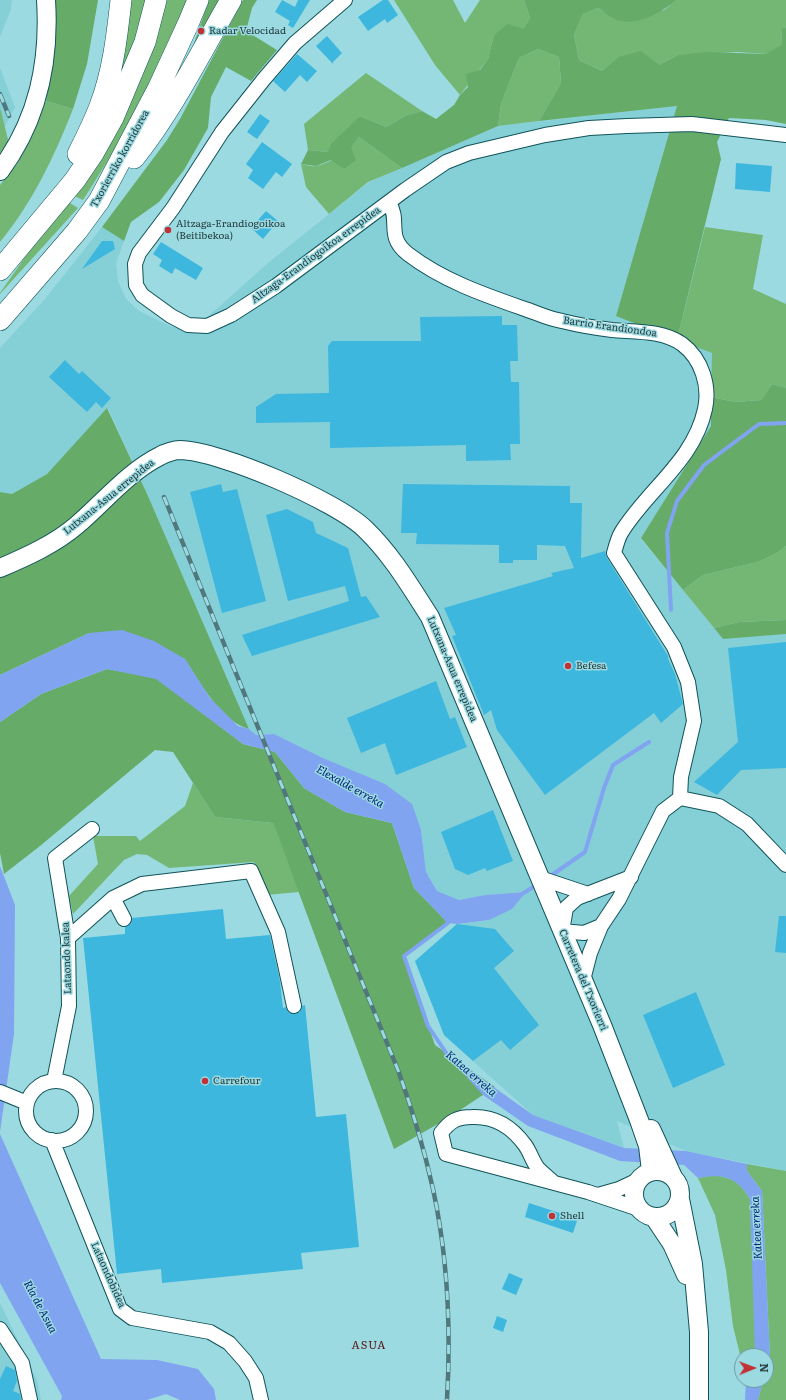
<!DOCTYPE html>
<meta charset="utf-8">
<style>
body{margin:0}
#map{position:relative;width:786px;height:1400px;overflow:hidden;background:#9bdae0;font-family:Literata,serif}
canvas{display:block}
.north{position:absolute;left:734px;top:1348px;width:40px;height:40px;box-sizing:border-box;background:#9bdae0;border:1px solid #6b9ba0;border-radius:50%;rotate:89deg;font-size:11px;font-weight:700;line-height:16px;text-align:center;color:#233d40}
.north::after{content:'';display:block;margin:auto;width:14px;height:18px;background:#c13236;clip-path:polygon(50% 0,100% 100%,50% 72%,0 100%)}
</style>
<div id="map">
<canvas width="786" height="1400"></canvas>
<div class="north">N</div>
</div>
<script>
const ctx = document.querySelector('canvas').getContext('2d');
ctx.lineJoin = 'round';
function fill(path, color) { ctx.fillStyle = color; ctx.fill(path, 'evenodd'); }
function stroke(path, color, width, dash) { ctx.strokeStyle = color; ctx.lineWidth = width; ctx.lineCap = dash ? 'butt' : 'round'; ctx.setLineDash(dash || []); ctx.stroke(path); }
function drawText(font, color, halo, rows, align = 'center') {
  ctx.font = font + ' Literata,serif'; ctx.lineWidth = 3; ctx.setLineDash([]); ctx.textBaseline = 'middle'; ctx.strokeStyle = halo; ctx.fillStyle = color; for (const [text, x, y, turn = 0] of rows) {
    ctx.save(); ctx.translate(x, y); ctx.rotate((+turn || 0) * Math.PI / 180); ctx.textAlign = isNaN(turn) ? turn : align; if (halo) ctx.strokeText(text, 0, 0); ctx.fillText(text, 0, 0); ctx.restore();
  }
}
fill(new Path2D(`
 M0,0H12L11,9L0,37Z
 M0,68L15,107L4,128L0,107Z
 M678,106L616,316L712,353L711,426L641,539L723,639L786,634V1171L686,1151L617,1121L624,1148L533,1115L444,1035L415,961L457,924L489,920L525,892L485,895L459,900L437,891L426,872L421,830L325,759L274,734L256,735L249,729L148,496L108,408L47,474L12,494L0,492V348L45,299L102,227L124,241L116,263L118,281L126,299L139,311L170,326L192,331L268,263L369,182L498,126Z
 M0,1303L37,1380L41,1400H0Z`), '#85cfd7');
fill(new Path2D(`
 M130,0H188C162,71 124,137 83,200L68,193Z
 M394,0H453L465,23L480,0H524L530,18L523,29L494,35L488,59L460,95L435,65Z
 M677,0H786V28L781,27L782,44L767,54L737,52L678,55L659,65L618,57L602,71L579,60L574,35L583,14L598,8L614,19L664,10Z
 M538,49L559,57L561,83L539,121L498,126L501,104L519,58Z
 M366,73L422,111L407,115L386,127L360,116L328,152L308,150L304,124Z
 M46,101L73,109C54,157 33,202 0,242V185L17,164L29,143Z
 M0,107L12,156L0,171Z
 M359,137L402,168L368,182L329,214L306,187L301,164C306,165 313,167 317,166C333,162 350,149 359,137Z
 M65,200L78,208L0,294V293Z
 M705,227L763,235L753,289L786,304V388L772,384L761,400L735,402L711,397L712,353L677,340Z
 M786,546V620L739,622L714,628L683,590L703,575L758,562L777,553Z
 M193,783L215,817L273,823L299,892L266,895L254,862L169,868L147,855L137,854L124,860L73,914L69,896L98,864L93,836H136L140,841L185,806Z
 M747,1164L786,1171V1400H758L763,1380H766V1371L770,1357L762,1191L747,1171Z
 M715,1175C734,1179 740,1182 750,1199L757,1353L755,1356H742V1363L733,1326L726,1270L715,1215L698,1178Z`), '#74b774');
fill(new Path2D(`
 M54,0H98L87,64L73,109L46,101L54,54Z
 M209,0H219L190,55Z
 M243,0H257L252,8L246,31L277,50L251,81L226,67L211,97L208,128L184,170L159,202L131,222L124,241L102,227L167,140L180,119Z
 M524,0H677C660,13 636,28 614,19C608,16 603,11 598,8L583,14L574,35L579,60L602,71L618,57L641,51L659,65L678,55L707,52L766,54L782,44L781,27L786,28V124L766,120L729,118L717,142L721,159L677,340L616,316L677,106L539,121L561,83L559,57L538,49L519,58L501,104L498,126L402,168L359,137L351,147L356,160L344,169L331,160L316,166L301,164L308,150L328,152L331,144L360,116L386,127L407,115L422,111L436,119L454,105L460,95L468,87L466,74L480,70L488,59L494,35L508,24L523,29L530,18Z
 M772,384L786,388V546L777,553L758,562L703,575L683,590L641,538L711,426V397L735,402L761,400Z
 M107,408L148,496L249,729C221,721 200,683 185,659L89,633L0,675V492L12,494L47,474Z
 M786,620V634L723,639L714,628L739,622Z
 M107,669L156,678L243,744L275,752L304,788L345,812L392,823L414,888L448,923L404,956L435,1045L495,1087L445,1120L394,1149L273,823L215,817L173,752L155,750L40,846L4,874L0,853V722L41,694Z`), '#67ab68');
fill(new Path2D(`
 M122,630L154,641L185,659L210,698L238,726L249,729L256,735L274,734L325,759L385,784L412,804L421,830L426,872L437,891L459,900L485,895L526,892L512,909L489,920L457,924L448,923L414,888L392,823L345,812L304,788L275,752L243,744L156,679L107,669L41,694L0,722V675L89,633Z
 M0,866L15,905L14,1034L0,1132Z
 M443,1051L533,1115L624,1148L686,1151L747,1164V1171L762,1191L770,1357L766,1371V1356H755L750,1199C736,1176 723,1174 698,1178L684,1165L620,1161L528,1126L483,1095Z
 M0,1134L101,1359L157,1360L198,1369L214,1389L216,1400H180L166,1394L147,1400H61L62,1396L0,1283Z
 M746,1380H763L758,1400H745Z`), '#80a4f0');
stroke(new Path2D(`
 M671,610L667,533L677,501L704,465L759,424L786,423
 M549,877L585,852L604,788L613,765L649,742
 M522,894L538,884
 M446,918L448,923L404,956L428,1026L447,1054`), '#80a4f0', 4);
fill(new Path2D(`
 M282,0L295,7L298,0H310L293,28L288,25L290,21L275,12Z
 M383,0H388L398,15L387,23L385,19L368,31L358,17Z
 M327,36L342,53L333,62V64L316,46Z
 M297,54L317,71L307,82L300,75L285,92L273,81Z
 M260,114L270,121L257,139L247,132Z
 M262,142L292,164L282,177L276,172L263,189L248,178L253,170L246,164Z
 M736,163L772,166L770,192L735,189Z
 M266,211L278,221L263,239L251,228Z
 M102,241H113L115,249L82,269Z
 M161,242L203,268L196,280L175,268L172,274L159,266L162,260L153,254Z
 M502,316V325H517L518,361H510L511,382H519L520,444H510L511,460L466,461V445L330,448V422L256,423V407L276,394L329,393L328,346L332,341H421L420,317Z
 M65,360L79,374L82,371L111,398L102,408L96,402L87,412L49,377Z
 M221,484L223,492L237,489L266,601L222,613L190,492Z
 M403,484L570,486V503H582L581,558L605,551L607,558L668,656V659L675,674L683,704L661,723L654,713L545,795L497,730L491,710L484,715L452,636L456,635L444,608L553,576L551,573L574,568L565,546L537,545V560H513V563H499V545L416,544L417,533H401Z
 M287,509L313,522L316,533L348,548L361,597L366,596L380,617L252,656L242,635L349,601L345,586L288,601L266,515Z
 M786,642V768L741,770L717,795L694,782L738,742L728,648Z
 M436,681L450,719L455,717L467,747L396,775L385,743L361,753L347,718Z
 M493,810L513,861L487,871L485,868L468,875L455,869L441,832Z
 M223,909L226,939L270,935L280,981L283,1008L286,1007L288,1012L295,1014L300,1012L302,1006L305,1005L316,1117L346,1114L359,1247L301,1253L303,1269L162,1283L161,1269L117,1274L83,938L125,934V927L131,924L132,918Z
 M779,916H786V953L775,952Z
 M457,924L495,929L514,951L494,968L539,1025L510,1050L501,1040L473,1061L444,1035L415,961Z
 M696,992L725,1065L673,1088L643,1015Z
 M529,1203L572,1217V1220L577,1221L573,1233L525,1217Z
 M509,1273L523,1279L516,1295L502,1289Z
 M497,1316L507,1320L503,1332L493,1328Z
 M6,1366L15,1370L17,1381L13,1391L20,1394L21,1400H0V1379Z`), '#3eb7df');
const minor = new Path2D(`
 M345,0L295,43L264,79L222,132L173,208L139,253L135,264L136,285L142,295L171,316L188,325L207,326L231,315L276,286L405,190L446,162L469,153L545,135L589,128L627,126L692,124L786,135
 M389,203C401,221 385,236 408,254C442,280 482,294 522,308C535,312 548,319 562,321C578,325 595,328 612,330C635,332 662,330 682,344C702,359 710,386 705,409C694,461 647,490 621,533C618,538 616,546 614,553L674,647L688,682L694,721L681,777L680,798
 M631,877L577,898L566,908L562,931L584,933L601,926L619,899L663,811L680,798L719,806L747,824L786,865
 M540,878L588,894
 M113,898L124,919
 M68,938L113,898L142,884L251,871L278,932L294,1006
 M583,980L590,953L601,926
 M54,1081L69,1006L68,938L55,858L92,829
 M26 1111a30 30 0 1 1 60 0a30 30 0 1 1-60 0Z
 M0,1092L27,1103
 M52,1140L120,1309L132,1318L210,1332L229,1343L245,1361L256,1378L261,1400
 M553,1182C548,1177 541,1172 537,1167C532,1160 530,1152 525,1145C512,1127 494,1116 472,1117C457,1117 450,1121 441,1133L446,1154L588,1192L639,1209
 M598,1195L619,1189L638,1180
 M0,1329L22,1363L30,1400`);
const major = new Path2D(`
 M0,171C38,120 50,63 46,0
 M0,568C26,557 55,544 77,525C104,502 128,472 160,456C165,453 175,450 180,450C221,451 336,501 365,529C392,555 410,586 430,617L602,1025L639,1120L648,1146L651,1171
 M651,1129L673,1177
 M634 1194a23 23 0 1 1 46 0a23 23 0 1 1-46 0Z
 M680,1199L693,1264L699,1332V1400
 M654,1217L672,1244L686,1275`);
const highway = new Path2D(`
 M78,154C86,138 94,122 100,106C113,72 117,36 121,0
 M134,158C172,110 200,54 231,0
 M0,270L75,180L94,152L113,118L145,42L156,0
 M0,320L77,231L99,201L158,89L188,24L198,0`);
stroke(minor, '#10545a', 16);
stroke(major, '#10545a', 20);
stroke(highway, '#10545a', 22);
stroke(minor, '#fff', 14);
stroke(major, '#fff', 18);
stroke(highway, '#fff', 21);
const rail = new Path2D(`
 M0,94L9,116
 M164,497L398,1070C412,1109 424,1148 433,1189C448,1258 451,1330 447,1400`);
stroke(rail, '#50787c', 4.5);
stroke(rail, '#9bdae0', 3, [9]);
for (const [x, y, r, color] of [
 [201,31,4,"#c13236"],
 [168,230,4,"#c13236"],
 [568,666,4,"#c13236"],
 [205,1081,4,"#c13236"],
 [552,1216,4,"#c13236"]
]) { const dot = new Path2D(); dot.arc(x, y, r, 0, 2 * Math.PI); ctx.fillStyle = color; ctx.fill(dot); stroke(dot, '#9bdae0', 1.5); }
drawText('10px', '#233d40', '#9bdae0', [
 ["Radar Velocidad",209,31],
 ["Altzaga-Erandiogoikoa",176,224],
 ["(Beitibekoa)",176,236],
 ["Befesa",576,666],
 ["Carrefour",213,1081],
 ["Shell",560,1216]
], 'left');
drawText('10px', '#233d40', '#9bdae0', [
 ["Txorierriko korridorea",120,159,-61],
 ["Altzaga-Erandiogoikoa errepidea",316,255,-36],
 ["Barrio Erandiondoa",610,327,8],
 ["Lutxana-Asua errepidea",109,497,-39],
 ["Lutxana-Asua errepidea",452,669,67],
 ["Lataondo kalea",67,958,-92],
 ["Carretera del Txorierri",583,980,67],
 ["Lataondobidea",108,1275,66]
]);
drawText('italic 11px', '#062277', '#9bdae0', [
 ["Elexalde erreka",350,787,29],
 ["Katea erreka",471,1074,41],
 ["Katea erreka",757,1228,-93],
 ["Ría de Asua",40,1307,62]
]);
ctx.letterSpacing = '1px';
drawText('11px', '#5a1516', '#9bdae0', [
 ["ASUA",369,1346]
]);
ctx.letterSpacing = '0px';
</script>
